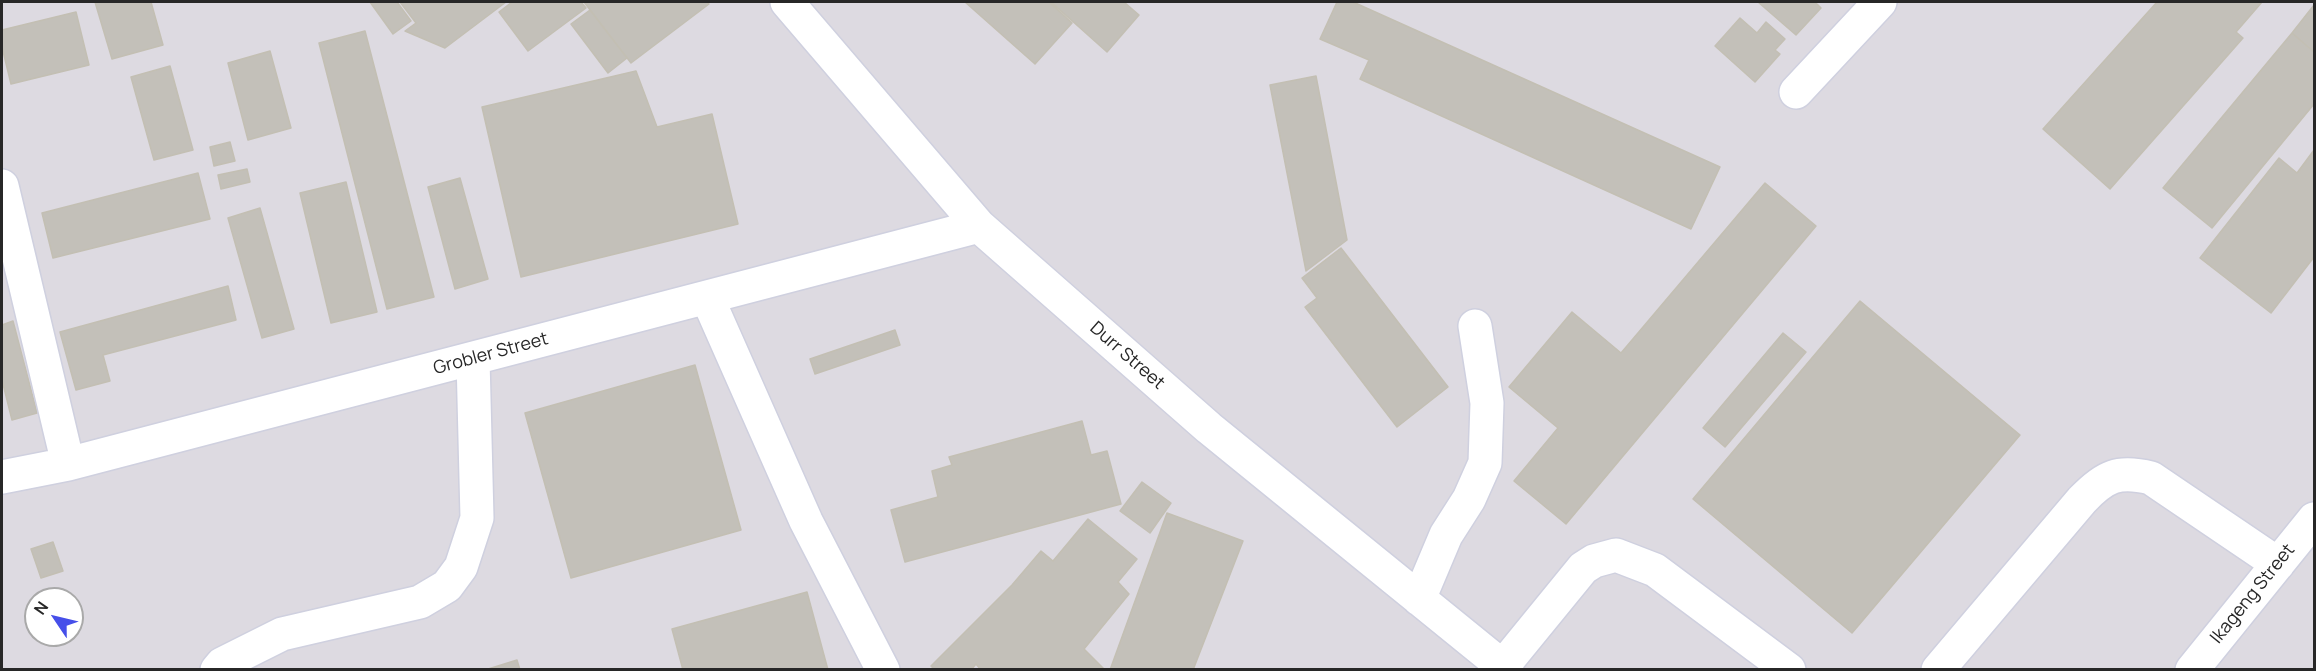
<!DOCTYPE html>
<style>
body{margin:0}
#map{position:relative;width:2316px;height:671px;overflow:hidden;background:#e8e4d9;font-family:Manrope,sans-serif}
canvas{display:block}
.frame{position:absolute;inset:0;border:3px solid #272727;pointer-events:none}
.north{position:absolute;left:24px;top:587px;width:60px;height:60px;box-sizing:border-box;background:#fff;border:2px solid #a9a9a9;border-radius:50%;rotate:305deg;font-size:16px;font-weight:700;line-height:24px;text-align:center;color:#272727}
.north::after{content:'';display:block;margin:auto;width:21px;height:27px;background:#464fe9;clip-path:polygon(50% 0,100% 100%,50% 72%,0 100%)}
</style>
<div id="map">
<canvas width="2316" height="671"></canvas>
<div class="frame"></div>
<div class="north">N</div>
</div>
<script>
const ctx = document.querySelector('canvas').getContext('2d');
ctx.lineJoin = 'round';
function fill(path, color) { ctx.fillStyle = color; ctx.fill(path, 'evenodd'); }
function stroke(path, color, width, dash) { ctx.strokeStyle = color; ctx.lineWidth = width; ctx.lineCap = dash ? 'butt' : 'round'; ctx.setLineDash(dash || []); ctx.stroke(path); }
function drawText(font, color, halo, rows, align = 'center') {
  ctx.font = font + ' Manrope,sans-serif'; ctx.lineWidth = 6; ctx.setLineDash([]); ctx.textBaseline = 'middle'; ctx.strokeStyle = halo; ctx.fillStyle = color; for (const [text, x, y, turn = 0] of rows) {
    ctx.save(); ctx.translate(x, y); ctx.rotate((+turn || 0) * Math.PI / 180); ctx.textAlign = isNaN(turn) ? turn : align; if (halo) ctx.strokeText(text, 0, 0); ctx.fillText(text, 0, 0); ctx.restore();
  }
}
fill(new Path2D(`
 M2,2H2314V669H2ZM36,599H72V635H36Z`), '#dddae1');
const building = new Path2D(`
 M95,2H151L163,45L112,59Z
 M370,2H397L411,21L393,34Z
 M400,2H506L445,48L405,31L416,23Z
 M512,2H581L586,8L528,51L499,12Z
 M584,2H707L709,4L631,63Z
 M965,2H1049L1072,23L1035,64Z
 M1051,2H1124L1139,15L1107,52Z
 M1337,2H1353L1720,167L1691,229L1360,79L1369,60L1320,39Z
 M1758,2H1817L1816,3L1821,8L1796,35Z
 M2157,2H2262L2236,32L2243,38L2110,189L2043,129Z
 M2314,5V52L2292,33Z
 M590,10L627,58L608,73L571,24Z
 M76,12L89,65L11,84L2,47V30Z
 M1740,18L1757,33L1766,22L1785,39L1775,50L1780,54L1755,82L1715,46Z
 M365,31L434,297L387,309L319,43Z
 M2292,33L2314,52V104L2212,228L2163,188Z
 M270,51L291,128L248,140L228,63Z
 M170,66L193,150L154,160L131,77Z
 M636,71L657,127L712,114L738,224L521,277L482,107Z
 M1316,76L1347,240L1306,271L1270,85Z
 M230,142L235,161L214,166L210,147Z
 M2314,150V257L2271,313L2200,258L2279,158L2297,173Z
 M247,169L250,182L221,189L218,175Z
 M198,173L210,219L53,258L42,213Z
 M460,178L488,279L455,289L428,187Z
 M346,182L377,312L331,323L300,193Z
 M1765,183L1816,226L1566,524L1514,481L1558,428L1509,387L1572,312L1621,353Z
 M260,208L294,329L262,338L228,218Z
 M1341,248L1448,387L1397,427L1305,307L1317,298L1302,278Z
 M228,286L236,320L103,355L110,381L76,390L60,332Z
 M1860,301L2020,435L1852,633L1693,499Z
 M13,321L37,413L12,420L2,380V325Z
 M895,330L900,345L815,374L810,359Z
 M1783,333L1806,352L1725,447L1703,428Z
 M695,365L741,530L571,578L525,413Z
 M1082,421L1091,455L1107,451L1121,504L905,562L891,510L938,497L932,471L952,465L949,457Z
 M1142,482L1171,503L1150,533L1120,511Z
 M1167,513L1243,541L1193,670H1110Z
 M1088,519L1137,559L1118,582L1129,594L1084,649L1105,670H981L976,664L971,670H935L931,666L1012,585L1041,551L1053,561Z
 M53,542L63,571L41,578L31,549Z
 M807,592L828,670H683L672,629Z
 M517,660L520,670H485Z`);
fill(building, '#c3c0b9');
stroke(building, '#c3bfb3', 1.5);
const minor = new Path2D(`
 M787,2L979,226L1209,428L1507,670
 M1796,92L1880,2
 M2,186L68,464
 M707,297L806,521L883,670
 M2,477L68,464L979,226
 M1419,599L1446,535L1469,499L1485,463L1487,403L1475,326
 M1503,666L1583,568L1594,561L1616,555L1655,570L1789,670
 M217,670L222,664L282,634L420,602L447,586L461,567L477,518L473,359
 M1938,670L2082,500C2105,476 2118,470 2151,478L2278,564
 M2192,670L2314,519`);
stroke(minor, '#cfd0df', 36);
stroke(minor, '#fff', 33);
drawText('18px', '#272727', '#fff', [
 ["Grobler Street",491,354,-15],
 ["Durr Street",1127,356,41],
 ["Ikageng Street",2253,594,-51]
]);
</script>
